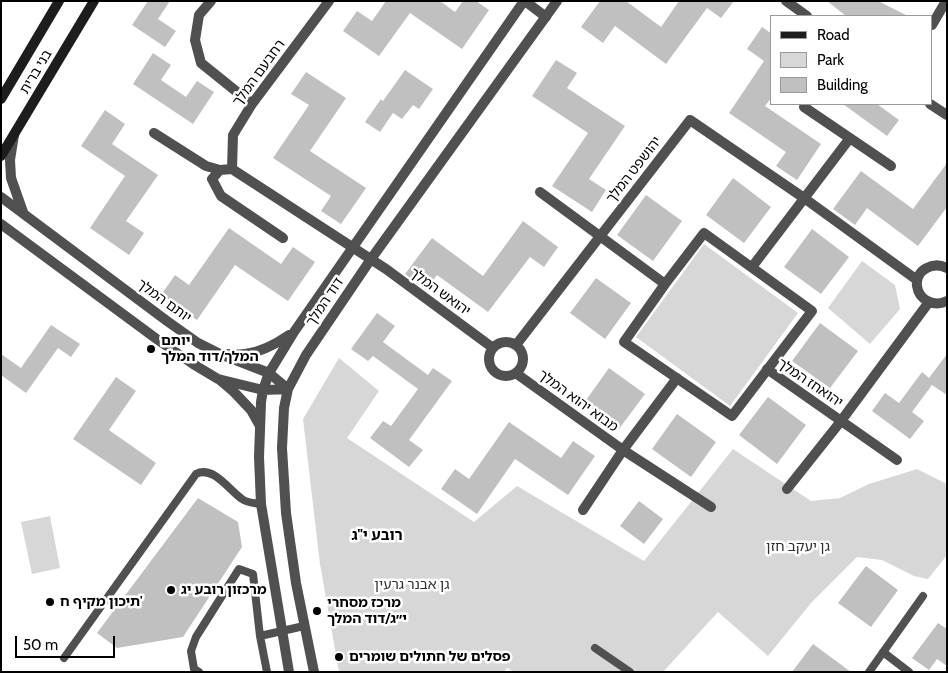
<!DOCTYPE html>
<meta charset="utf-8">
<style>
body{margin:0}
#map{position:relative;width:948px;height:673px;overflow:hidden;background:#fff;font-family:Cabin,sans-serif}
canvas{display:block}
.frame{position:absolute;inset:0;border:2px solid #000;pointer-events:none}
.legend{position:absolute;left:770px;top:15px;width:162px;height:90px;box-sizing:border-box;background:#fff;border:1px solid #999;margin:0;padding:6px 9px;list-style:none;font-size:15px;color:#000}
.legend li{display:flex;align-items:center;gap:10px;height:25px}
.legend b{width:25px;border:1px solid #999}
.scale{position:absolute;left:15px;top:636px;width:100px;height:22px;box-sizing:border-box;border:2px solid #000;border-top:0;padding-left:6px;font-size:15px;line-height:18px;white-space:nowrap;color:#000;-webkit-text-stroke:4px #fff;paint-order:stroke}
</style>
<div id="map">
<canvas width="948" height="673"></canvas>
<div class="frame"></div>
<ul class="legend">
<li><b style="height:6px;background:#1d1d1d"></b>Road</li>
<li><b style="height:14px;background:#d7d7d7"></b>Park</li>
<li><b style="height:14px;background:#c0c0c0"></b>Building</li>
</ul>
<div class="scale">50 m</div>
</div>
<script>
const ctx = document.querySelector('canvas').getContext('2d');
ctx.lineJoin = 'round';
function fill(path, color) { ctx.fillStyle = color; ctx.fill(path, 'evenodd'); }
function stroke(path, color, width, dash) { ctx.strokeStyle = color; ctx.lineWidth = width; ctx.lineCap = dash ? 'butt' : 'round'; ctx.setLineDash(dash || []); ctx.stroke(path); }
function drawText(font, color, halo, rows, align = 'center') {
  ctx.font = font + ' Cabin,"Noto Sans Hebrew",sans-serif'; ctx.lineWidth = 5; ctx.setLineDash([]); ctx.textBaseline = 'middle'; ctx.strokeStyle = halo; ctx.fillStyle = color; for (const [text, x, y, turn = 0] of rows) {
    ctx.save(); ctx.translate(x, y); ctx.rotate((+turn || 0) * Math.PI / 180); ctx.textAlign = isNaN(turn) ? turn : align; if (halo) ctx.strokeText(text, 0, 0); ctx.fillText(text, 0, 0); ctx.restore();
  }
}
fill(new Path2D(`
 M704,244L798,313L730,406L636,337Z
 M862,261L895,285L900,309L870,344L828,308Z
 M339,358L379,391L347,438L474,522L517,486L644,561L733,449L811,501L840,498L869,484L917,469L947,484V555L928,579L914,576L882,560L857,557L811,603L768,656L718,612L663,672H514L507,668L504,672H339L320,564L303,419Z
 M50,516L60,568L32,574L21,522Z`), '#d7d7d7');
fill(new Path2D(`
 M148,1H170L158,19L176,31L165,47L132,25Z
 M386,1H440L455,12L463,1H476L489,10L462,49L410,13L379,56L343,31L357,11L372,21Z
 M600,1H626L661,27L679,1H734L721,18L707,8L666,64L615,26L603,43L581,27Z
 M827,1H878L908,16H846Z
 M762,27L772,34V97L765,106L821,144L797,180L776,166L786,152L729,113L764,61L747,49Z
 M153,53L171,65L161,80L186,97L197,81L214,92L193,124L133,84Z
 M556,60L577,73L567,88L625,126L589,179L606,190L592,212L552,186L588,133L532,96Z
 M405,70L433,89L419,109L413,105L402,119L393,113L380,132L365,122L381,99L383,101Z
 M306,72L346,98L310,151L366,188L341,224L321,211L331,196L273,158L309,105L291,94Z
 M843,104H877L899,120L887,136Z
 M105,110L125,124L112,144L158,175L126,221L144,233L129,255L90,228L125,176L81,146Z
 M947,163V207L918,246L867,208L855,225L833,209L861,171L913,209Z
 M733,178L771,207L744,243L706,215Z
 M646,195L682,221L653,261L617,235Z
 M523,221L558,247L544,267L530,257L488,312L437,275L426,290L405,274L432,238L483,276Z
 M229,228L281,264L293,247L315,262L288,301L235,265L197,320L161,295L175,275L189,285Z
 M812,229L849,257L821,294L784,267Z
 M596,278L631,303L605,339L570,313Z
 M377,313L395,326L383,342L428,375L433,368L452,381L409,440L423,450L409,467L370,438L383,421L391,426L418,389L373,356L368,361L351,349Z
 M820,323L858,351L830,388L792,361Z
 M51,325L80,344L71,357L58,348L26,393L1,375V354L21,368Z
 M947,354V395L932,385L912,412L924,421L910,439L872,411L885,393L899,403L922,372L929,378Z
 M609,368L645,394L619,429L584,403Z
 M116,377L136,391L109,430L156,463L141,485L73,439Z
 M768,397L806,425L777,464L739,435Z
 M677,414L716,442L691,477L652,449Z
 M509,422L561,458L573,441L595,456L568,495L515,459L477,514L441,489L455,469L469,479Z
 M198,498L238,522L242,547L183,637L117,648L97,633Z
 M639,501L663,519L644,544L620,526Z
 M866,566L898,590L871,627L838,603Z
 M938,623L947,629V666L937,659L929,670L912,658Z
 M813,644L851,672H792Z`), '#c0c0c0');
stroke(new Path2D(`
 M595,648L630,672
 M883,652L909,672
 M64,658L196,474C213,465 229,490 242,499C247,503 254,503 261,504
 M199,672L194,669L191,651L196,637L239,569L253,574L260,636
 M267,672L260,636L304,626
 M869,672L923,596`), '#505050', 8);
stroke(new Path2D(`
 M211,1L199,15L195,40L201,63L252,104
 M329,1L252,104L233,135L232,169L386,269L493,348
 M525,1L546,17
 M932,25L946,1
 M804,107L891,166
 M154,133L206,166L220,170
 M232,169L220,170L212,179L221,196L283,238
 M540,192L665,284
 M704,233L812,311L732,416L624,342L665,284Z
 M752,267L850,138
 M947,268C933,261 915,270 917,286C919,301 935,307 947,301
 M489 359a17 17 0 1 1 34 0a17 17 0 1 1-34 0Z
 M516,345L690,120L804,198L917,280
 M767,369L897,460
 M517,374L623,450L711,507
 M787,489L841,421L929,302
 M583,510L623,450L677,378`), '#505050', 10);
stroke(new Path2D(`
 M786,1L807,16
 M930,104L947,115
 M14,135L10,160L11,178L23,212
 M1,197L167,321L198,343L220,354L269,373L288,389
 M1,224L158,340L193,364L218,379L263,390L288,389
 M225,354C232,354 239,355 245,354C261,352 276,344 289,335
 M221,381L234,392L251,410L260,426
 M289,672L261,504L259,457L261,402L263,390L269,373L294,332L524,1
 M314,672L296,583L286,513L282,448L284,408L288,389L306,355L371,259L557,1`), '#505050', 10);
stroke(new Path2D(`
 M1,99L59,1
 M1,156L94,1`), '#1d1d1d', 10);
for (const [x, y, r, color] of [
 [151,349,5,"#000"],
 [171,590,5,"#000"],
 [50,602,5,"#000"],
 [317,611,5,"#000"],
 [339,657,5,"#000"]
]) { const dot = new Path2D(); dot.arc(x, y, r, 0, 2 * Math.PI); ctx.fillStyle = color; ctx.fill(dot); stroke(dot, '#fff', 2); }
drawText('14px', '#000', '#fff', [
 ["בני ברית",36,72,-59],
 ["רחבעם המלך",259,73,-54],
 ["יהושפט המלך",634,170,-52],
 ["יהואש המלך",440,292,36],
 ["יותם המלך",164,301,36],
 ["דוד המלך",325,302,-56],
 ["יהואחז המלך",810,383,34],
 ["מבוא יהוא המלך",578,401,36]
]);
drawText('bold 14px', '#000', '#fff', [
 ["יותם",161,341],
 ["המלך/דוד המלך",161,357],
 ["מרכזון רובע יג",181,590],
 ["תיכון מקיף ח'",60,602],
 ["מרכז מסחרי",327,603],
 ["י״ג/דוד המלך",327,619],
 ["פסלים של חתולים שומרים",349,657]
], 'left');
drawText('14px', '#2e2e2e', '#fff', [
 ["גן יעקב חזן",798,547],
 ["גן אבנר גרעין",412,585]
]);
drawText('bold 15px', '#000', '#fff', [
 ["רובע י\"ג",377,536]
]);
</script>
